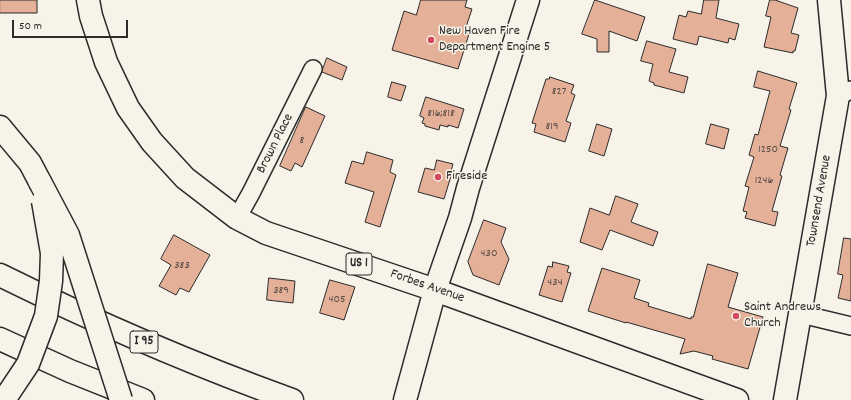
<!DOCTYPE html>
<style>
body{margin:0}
#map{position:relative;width:851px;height:400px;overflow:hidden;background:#f7f3e8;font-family:Dekko,sans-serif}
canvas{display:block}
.scale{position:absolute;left:12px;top:20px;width:116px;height:18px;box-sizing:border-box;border:2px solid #2b2b2b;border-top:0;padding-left:5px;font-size:12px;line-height:14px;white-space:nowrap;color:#2b2b2b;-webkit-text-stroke:3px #f7f3e8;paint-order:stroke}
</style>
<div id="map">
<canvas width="851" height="400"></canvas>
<div class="scale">50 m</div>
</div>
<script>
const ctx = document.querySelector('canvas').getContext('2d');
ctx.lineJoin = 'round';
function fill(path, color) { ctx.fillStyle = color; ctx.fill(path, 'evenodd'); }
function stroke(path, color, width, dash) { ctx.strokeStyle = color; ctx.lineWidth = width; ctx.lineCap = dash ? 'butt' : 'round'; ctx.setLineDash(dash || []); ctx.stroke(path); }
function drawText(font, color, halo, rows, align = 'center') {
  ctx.font = font + ' Dekko,sans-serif'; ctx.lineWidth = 3; ctx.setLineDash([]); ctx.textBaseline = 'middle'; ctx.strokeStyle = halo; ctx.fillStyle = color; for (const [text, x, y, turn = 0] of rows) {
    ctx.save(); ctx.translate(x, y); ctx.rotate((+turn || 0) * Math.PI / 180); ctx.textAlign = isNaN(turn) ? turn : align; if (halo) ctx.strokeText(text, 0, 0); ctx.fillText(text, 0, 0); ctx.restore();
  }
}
const building = new Path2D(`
 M0,0H37V13H0Z
 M421,0H467L465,7L472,9L465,30L470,31L458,69L392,50L404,11L416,15Z
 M595,0L645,17L637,41L609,31V52H597V39L582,34Z
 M704,0H719L716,18L739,24L735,40L729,38L728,43L699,36L697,45L673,39L679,15L686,17L688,11L701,14Z
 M770,0H775L798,8L791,33L799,35L795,51H793V53L764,47L771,17L766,16Z
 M647,41L676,49L669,72L688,77L684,93L654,85V83L649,81L653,64L641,61Z
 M327,58L347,67L342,80L322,72Z
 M758,71L797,83L789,109L791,110L780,146L788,148L780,175L782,176L772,211L778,212L775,226L745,218L747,212L743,211L749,187L745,186L754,157L749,155L755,134L758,135L770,91L754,87Z
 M550,77L574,85L571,93L575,95L566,121L571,123L565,142L534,132L536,124L532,123L546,79H549Z
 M392,82L406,86L401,101L388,97Z
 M426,97L464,109L458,128L448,125V127L440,125L439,130L425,126V124L422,123L424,118L420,116Z
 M306,107L325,116L302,167L295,163L291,171L280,166Z
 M597,124L612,129L604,156L589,151Z
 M711,124L729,129L724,149L706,144Z
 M367,152L393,160L390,172L396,175L380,227L365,222L374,192L345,183L352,161L363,164Z
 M437,160L453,164L450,175L451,176L444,199L418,192L425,168L434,170Z
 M616,196L638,204L631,222L658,232L653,246L610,230L602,250L580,242L590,208L609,215Z
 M484,220L506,228L501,242L509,259L499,285L473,275L468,262Z
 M174,235L210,255L189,292L180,288L176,295L159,286L171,265L161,259Z
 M844,238L851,239V301L838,298L843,275L838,274Z
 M553,262L569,266L567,272L571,273L562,302L539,295L548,266L552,267Z
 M708,264L738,273L728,307L763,317L748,369L712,359L713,356L694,351L680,354L685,339L626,322V323L588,311L602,268L640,280L634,298L649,303L648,306L691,319V317H693Z
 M269,278L295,281L293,303L267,300Z
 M330,280L355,287L344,320L320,313Z`);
fill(building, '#e4b098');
stroke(building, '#2b2b2b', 1);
const street = new Path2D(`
 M838,96L851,90
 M237,218L251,193L313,69
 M801,314L851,326`);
const secondary = new Path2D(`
 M435,290L460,218L468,188L528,0
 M785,400L838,96L829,0`);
const primary = new Path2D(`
 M88,0L91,16L106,62L128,108L152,142L185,178L237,218L266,233L435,290L737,400
 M405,400L435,290`);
const highway = new Path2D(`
 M0,127L30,163L40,182
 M0,275C95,322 192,364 292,400
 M0,339L70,371L143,400`);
stroke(street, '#2b2b2b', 20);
stroke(secondary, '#2b2b2b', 25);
stroke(primary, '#2b2b2b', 25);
stroke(highway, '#2b2b2b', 25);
stroke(street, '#f7f3e8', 17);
stroke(secondary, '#f7f3e8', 22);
stroke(primary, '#f7f3e8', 22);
stroke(highway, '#f7f3e8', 22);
const highwayBridge = new Path2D(`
 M40,182L68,235L121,400
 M4,400L28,364L46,316L51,281L52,253L43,201`);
stroke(highwayBridge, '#2b2b2b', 25, []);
stroke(highwayBridge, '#f7f3e8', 22);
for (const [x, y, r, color] of [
 [431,40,4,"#d1495b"],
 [438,177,4,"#d1495b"],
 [736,316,4,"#d1495b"]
]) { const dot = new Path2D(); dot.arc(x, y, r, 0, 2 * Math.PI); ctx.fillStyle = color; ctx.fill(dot); stroke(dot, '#f7f3e8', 1.5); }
drawText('12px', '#594c46', null, [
 ["827",559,92],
 ["816;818",441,114],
 ["819",552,127],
 ["8",302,141],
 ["1250",768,150],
 ["1246",764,181],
 ["430",489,254],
 ["383",182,266],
 ["434",555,283],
 ["389",281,291],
 ["405",337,300]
]);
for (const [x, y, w] of [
 [359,264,26],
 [144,342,28]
]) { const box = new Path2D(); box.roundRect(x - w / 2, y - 11, w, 22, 3); ctx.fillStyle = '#f7f3e8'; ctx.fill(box); stroke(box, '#2b2b2b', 1); }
drawText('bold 13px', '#2b2b2b', null, [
 ["US 1",359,264],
 ["I 95",144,342]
]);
drawText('14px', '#2b2b2b', '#f7f3e8', [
 ["New Haven Fire",439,32],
 ["Department Engine 5",439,48],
 ["Fireside",446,177],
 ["Saint Andrews",744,308],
 ["Church",744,324]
], 'left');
drawText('14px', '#2b2b2b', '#f7f3e8', [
 ["Brown Place",276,144,-63],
 ["Townsend Avenue",820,201,-80],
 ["Forbes Avenue",427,287,19]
]);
</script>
